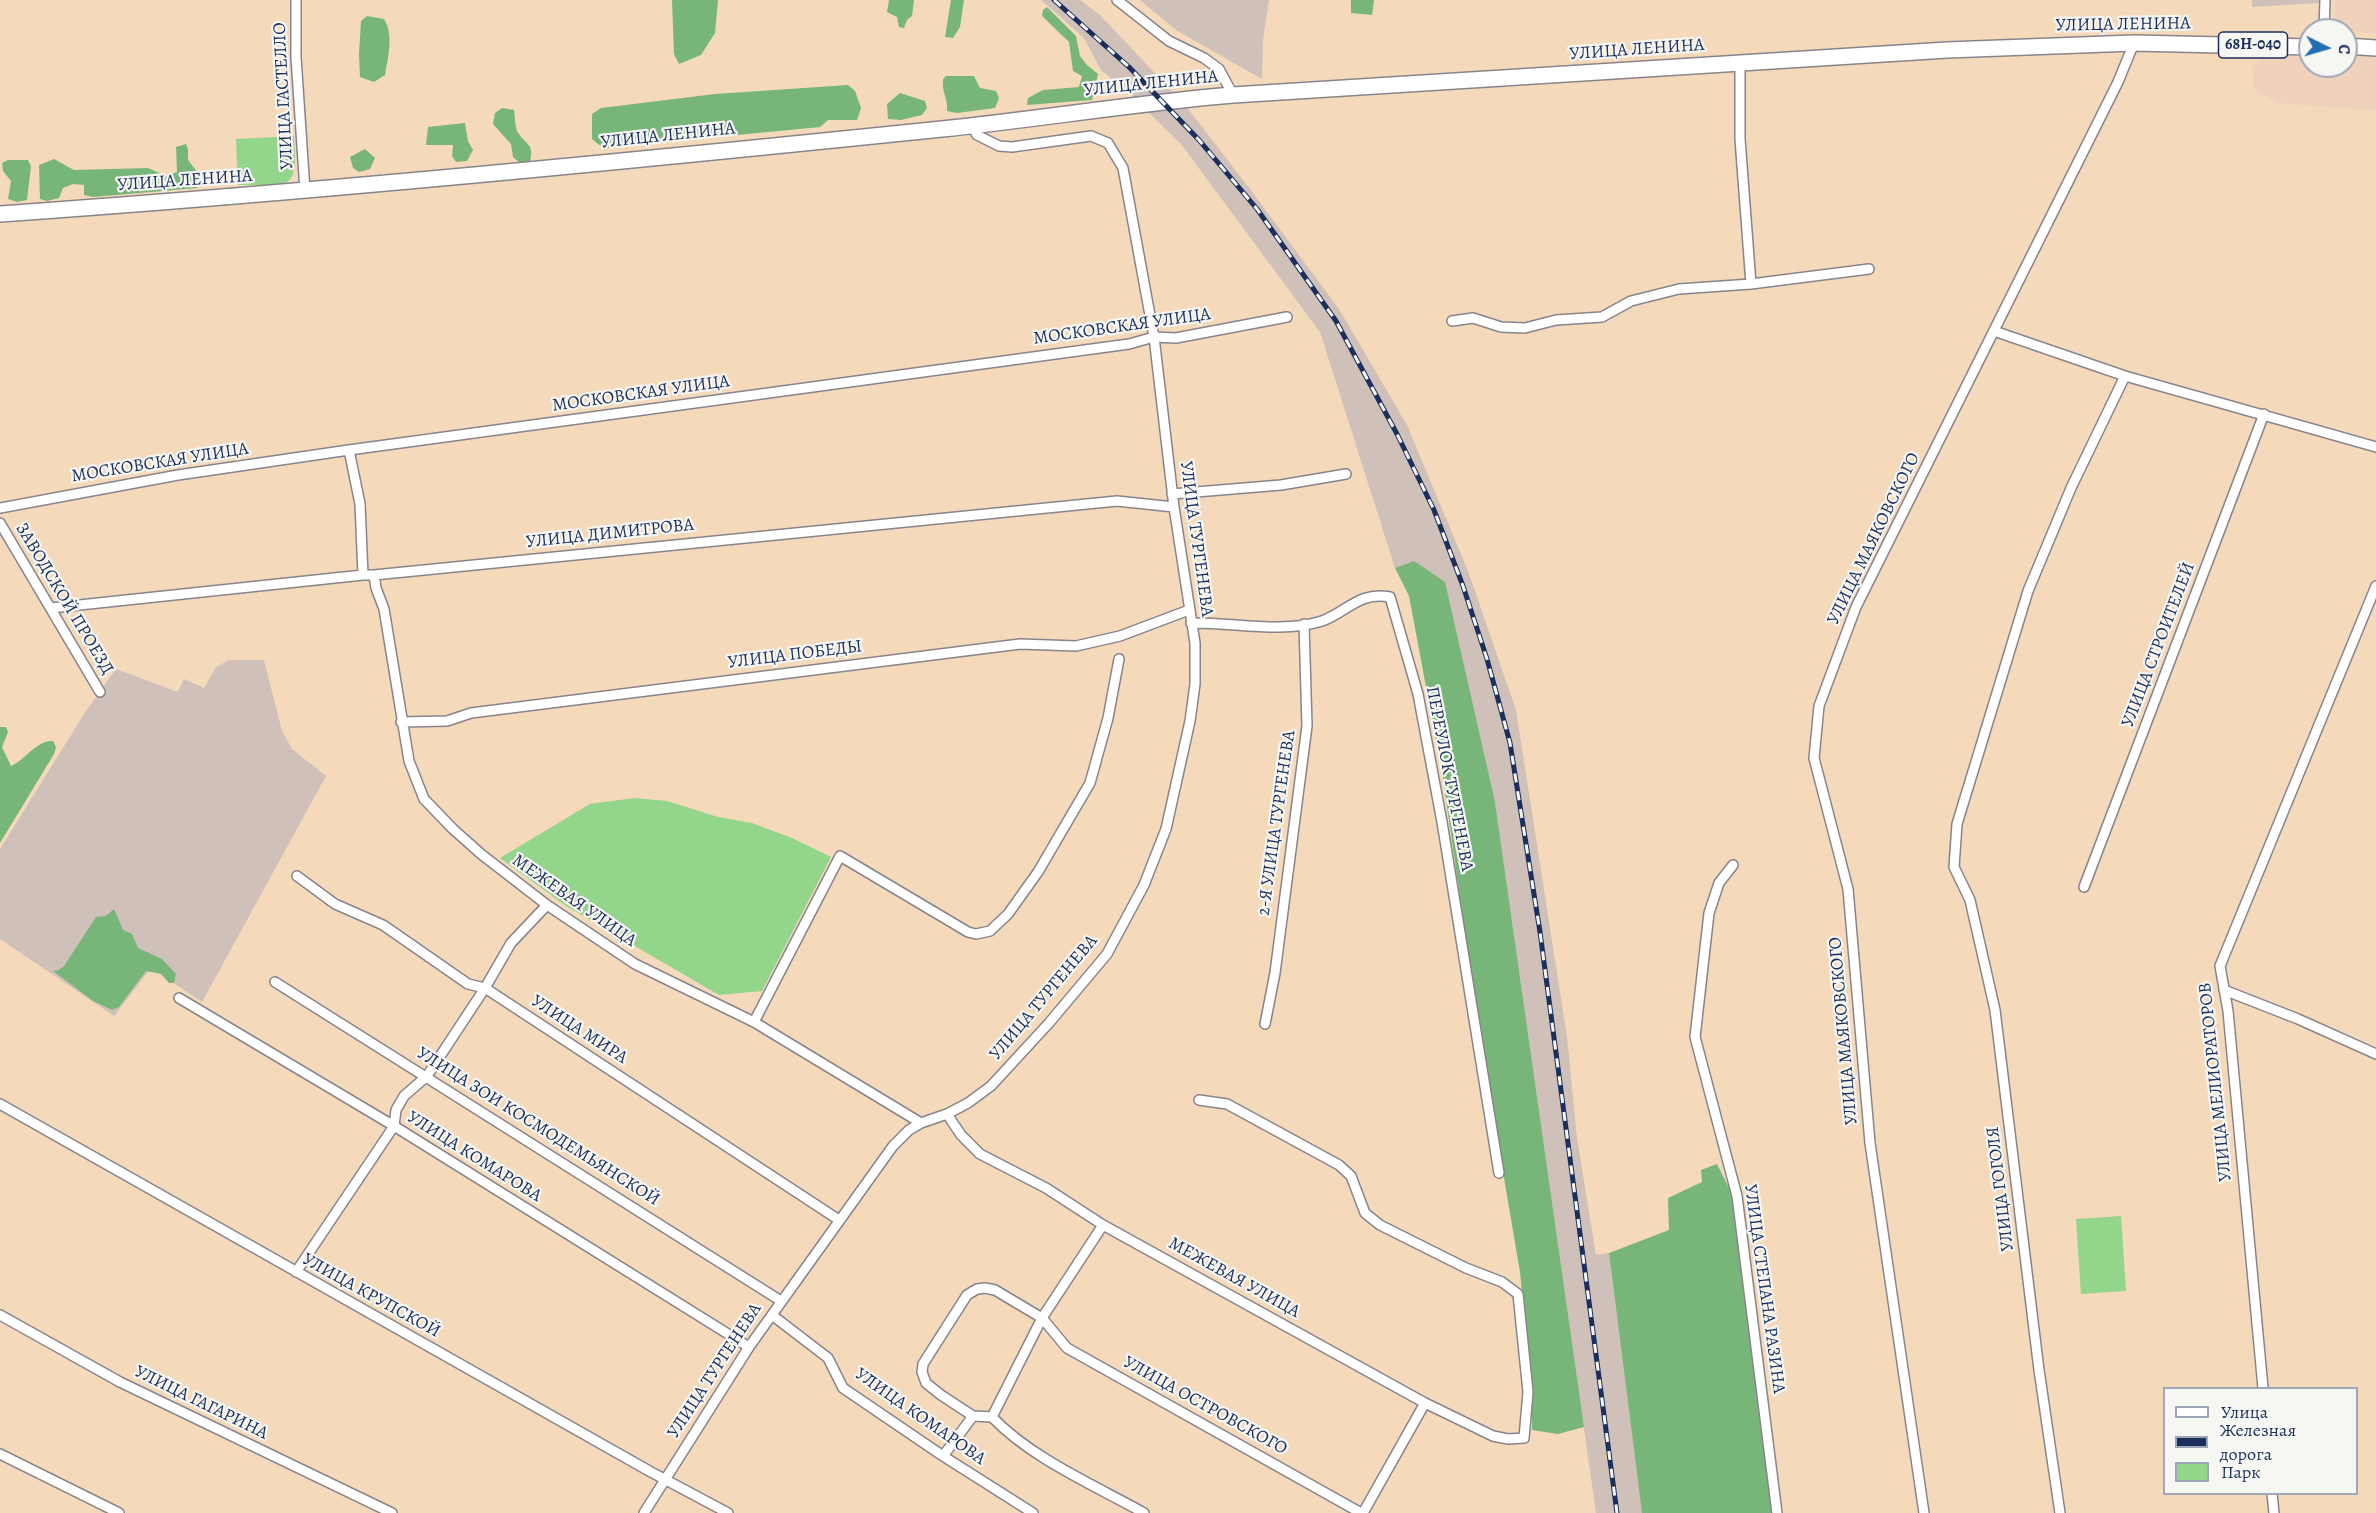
<!DOCTYPE html>
<meta charset="utf-8">
<style>
body{margin:0}
#map{position:relative;width:2376px;height:1513px;overflow:hidden;background:#f4d9bb;font-family:Alegreya,serif}
canvas{display:block}
.legend{position:absolute;left:2163px;top:1387px;width:195px;height:108px;box-sizing:border-box;background:#f6f6f2;border:2px solid #9ea6b7;margin:0;padding:8px 10px;list-style:none;font-size:18px;color:#1b2f5e}
.legend li{display:flex;align-items:center;gap:12px;height:30px}
.legend b{width:30px;border:2px solid #9ea6b7}
.north{position:absolute;left:2298px;top:18px;width:60px;height:60px;box-sizing:border-box;background:#f6f6f2;border:2px solid #9ea6b7;border-radius:50%;rotate:95deg;font-size:16px;font-weight:700;line-height:24px;text-align:center;color:#1b2f5e}
.north::after{content:'';display:block;margin:auto;width:21px;height:27px;background:#1f6fb2;clip-path:polygon(50% 0,100% 100%,50% 72%,0 100%)}
</style>
<div id="map">
<canvas width="2376" height="1513"></canvas>
<ul class="legend">
<li><b style="height:8px;background:#fff"></b>Улица</li>
<li><b style="height:8px;background:#1b2f5e"></b>Железная дорога</li>
<li><b style="height:16px;background:#94d58c"></b>Парк</li>
</ul>
<div class="north">С</div>
</div>
<script>
const ctx = document.querySelector('canvas').getContext('2d');
ctx.lineJoin = 'round';
function fill(path, color) { ctx.fillStyle = color; ctx.fill(path, 'evenodd'); }
function stroke(path, color, width, dash) { ctx.strokeStyle = color; ctx.lineWidth = width; ctx.lineCap = dash ? 'butt' : 'round'; ctx.setLineDash(dash || []); ctx.stroke(path); }
function drawText(font, color, halo, rows, align = 'center') {
  ctx.font = font + ' Alegreya,serif'; ctx.lineWidth = 4.5; ctx.setLineDash([]); ctx.textBaseline = 'middle'; ctx.strokeStyle = halo; ctx.fillStyle = color; for (const [text, x, y, turn = 0] of rows) {
    ctx.save(); ctx.translate(x, y); ctx.rotate((+turn || 0) * Math.PI / 180); ctx.textAlign = isNaN(turn) ? turn : align; if (halo) ctx.strokeText(text, 0, 0); ctx.fillText(text, 0, 0); ctx.restore();
  }
}
fill(new Path2D(`
 M2335,0H2376V34L2336,29Z
 M2272,55H2310V66H2346V55L2376,57V111L2279,103L2254,90L2252,65Z`), '#efd1bc');
fill(new Path2D(`
 M1041,0H1080L1099,14L1185,105L1250,189L1339,309L1407,425L1468,571L1516,710L1567,1037L1577,1138L1596,1255L1609,1253L1642,1513H1596L1495,802L1414,561L1395,568L1320,332L1181,144L1129,93L1101,70L1084,38Z
 M1140,0H1269L1263,40L1262,79L1176,30Z
 M2252,0H2319V3L2252,7Z
 M229,660H264L282,731L292,749L326,776L202,1002L151,968L114,1016L0,939V849L84,714L116,669L178,692L184,679L204,688L216,667Z`), '#cfc0ba');
fill(new Path2D(`
 M294,136C298,194 290,184 238,185L236,139Z
 M634,798L667,801L718,817L752,823L792,838L831,857L762,991L719,995L566,906L500,858L590,804Z
 M2121,1216L2126,1291L2081,1294L2076,1219Z`), '#94d58c');
fill(new Path2D(`
 M672,0H718L715,33L701,55L679,64L674,54Z
 M889,0H914L912,16L907,20L904,28L899,27L897,17L887,12Z
 M951,0H964L960,27L953,38L945,37Z
 M1351,0H1374L1372,15L1351,13Z
 M1047,7L1076,36L1080,56L1087,65L1098,74L1092,100L1027,105L1028,98L1043,90L1079,87L1082,76L1073,71L1069,42L1042,16L1043,10Z
 M367,16L384,19C394,35 388,57 385,75L374,82L360,77L359,54L361,21Z
 M946,76H974L980,88L996,91L999,98L995,108L957,113L947,111C948,97 942,95 943,79Z
 M848,85L855,91L861,108L857,120H828L820,127L603,148L592,139V114L601,108L715,94Z
 M900,93L925,101L927,108L922,115L901,120L888,119L887,104Z
 M502,108L514,110C515,116 515,125 517,131C524,144 535,143 530,161L520,163L513,157L511,144L493,124L495,113Z
 M465,123L468,141L473,150L467,161L456,162L452,156L453,145H426L428,127Z
 M186,144L188,149V160L201,177L197,188L93,197L84,195V185L73,184L63,188L59,198L47,201L40,199L39,165L54,159L74,170L148,168L166,176L177,172L176,147Z
 M365,149L375,158L370,169L359,172L353,168L350,157Z
 M8,160H28L31,166L27,200L17,202L8,199L11,181L3,171L2,163Z
 M1414,561L1445,582L1495,802L1584,1427L1558,1434L1532,1430V1390L1520,1272L1482,1049L1442,772L1409,596L1395,568Z
 M0,727H6L8,732L2,747L11,766C25,760 37,740 53,741L56,747L54,754L0,843Z
 M114,909L123,930L132,934L138,948L162,959L176,974L174,983H169L161,974L146,971L119,1007L112,1010L93,1001L53,971L59,970L64,966L96,917L106,916Z
 M1717,1164L1731,1192L1773,1513H1642L1609,1253L1669,1230L1668,1198L1702,1182L1701,1170Z`), '#77b678');
const minor = new Path2D(`
 M296,0V57L305,191
 M1117,0L1169,41L1204,58L1219,69L1233,95
 M2324,30L2325,0
 M1740,64V139L1751,284
 M1452,321L1473,318L1501,327L1525,328L1556,320L1602,317L1631,301L1679,289L1751,284L1869,269
 M1994,331L2125,376L2376,447
 M349,450L360,504L363,575
 M1172,494L1281,485L1346,474
 M0,508L178,475L349,450L1129,344L1154,337L1176,338L1287,317
 M0,523L100,692
 M374,575L376,588L384,609L409,761L424,799L453,829L481,854L547,905L635,964L754,1022L921,1123
 M51,608L363,575H374L1117,501L1174,507
 M1191,623C1234,622 1280,634 1322,621C1347,612 1359,591 1390,597L1418,694L1442,822L1499,1173
 M401,722L447,721L471,713L1020,644L1076,646L1120,636L1189,610
 M1733,865L1719,883L1709,913L1695,1037L1737,1196L1777,1513
 M297,876L335,904L383,925L468,984L485,988L839,1220
 M2084,887L2264,414
 M275,982L781,1301
 M2224,990L2298,1019L2376,1054
 M179,998L394,1126L749,1347
 M754,1022L840,856L968,932L976,934L990,931L1008,914L1038,872L1090,783L1108,718L1119,659
 M1265,1024L1275,973L1307,726L1304,624
 M0,1104L651,1472L728,1513
 M947,1114L961,1135L980,1154L1046,1188L1103,1225L1425,1403L1493,1436L1508,1439L1524,1438L1528,1392L1518,1294L1502,1282L1466,1268L1380,1225L1365,1213L1351,1176L1339,1165L1227,1104L1199,1100
 M296,1272L394,1126L396,1110L404,1096L427,1076L485,988L511,943L547,905
 M0,1315L120,1382L392,1513
 M772,1315L828,1358L843,1388L943,1456L1033,1513
 M2263,1388L2228,1011L2220,966L2376,586
 M992,1417L973,1416L941,1395L926,1383L922,1372L923,1364L967,1295L977,1289L985,1288L995,1290L1042,1318L1067,1348L1361,1513
 M992,1417L1042,1318L1103,1225
 M992,1417C1031,1458 1094,1485 1144,1513
 M0,1454L119,1513
 M943,1456L973,1416
 M2272,1494L2274,1513
 M644,1513L749,1347L893,1146L909,1130L921,1123L947,1114L968,1103L991,1086L1049,1023L1107,954L1144,885L1166,829L1190,721L1195,684V643L1174,507L1154,337L1123,168L1108,143L1091,136L1012,147L999,146L977,135L972,125
 M1363,1513L1425,1403
 M1924,1513L1870,1143L1848,889L1814,758L1819,706L1856,607L2118,82L2134,43
 M2060,1513L2039,1370L1995,1010L1970,900L1954,867L1957,824L2028,591L2071,488L2125,376`);
const primary = new Path2D(`
 M2346,46L2376,48
 M0,214C315,192 629,161 942,129C1040,119 1136,103 1233,95L1947,50L2134,43L2310,47`);
stroke(minor, '#88848c', 12);
stroke(primary, '#88848c', 18);
stroke(minor, '#fff', 9);
stroke(primary, '#fff', 15);
const rail = new Path2D(`
 M1054,0L1129,67L1199,140L1257,209L1336,321L1397,434L1434,510L1463,586L1487,659L1510,743L1540,932L1617,1513`);
stroke(rail, '#1b2f5e', 5);
stroke(rail, '#f6f6f2', 3, [9]);
for (const [x, y, w] of [
 [2253,45,69]
]) { const box = new Path2D(); box.roundRect(x - w / 2, y - 13, w, 26, 4.5); ctx.fillStyle = '#f6f6f2'; ctx.fill(box); stroke(box, '#1b2f5e', 1.5); }
drawText('bold 16px', '#1b2f5e', null, [
 ["68Н-040",2253,45]
]);
drawText('18px', '#1b2f5e', '#f6f6f2', [
 ["УЛИЦА ЛЕНИНА",2123,25,-1],
 ["УЛИЦА ЛЕНИНА",1637,50,-4],
 ["УЛИЦА ЛЕНИНА",1151,84,-6],
 ["УЛИЦА ГАСТЕЛЛО",284,96,-93],
 ["УЛИЦА ЛЕНИНА",668,136,-6],
 ["УЛИЦА ЛЕНИНА",185,181,-4],
 ["МОСКОВСКАЯ УЛИЦА",1122,327,-8],
 ["МОСКОВСКАЯ УЛИЦА",641,394,-8],
 ["МОСКОВСКАЯ УЛИЦА",160,463,-9],
 ["УЛИЦА ДИМИТРОВА",610,534,-6],
 ["УЛИЦА ТУРГЕНЕВА",1196,539,82],
 ["УЛИЦА МАЯКОВСКОГО",1874,539,-64],
 ["ЗАВОДСКОЙ ПРОЕЗД",64,599,59],
 ["УЛИЦА СТРОИТЕЛЕЙ",2159,645,-69],
 ["УЛИЦА ПОБЕДЫ",795,655,-7],
 ["ПЕРЕУЛОК ТУРГЕНЕВА",1449,779,79],
 ["2-Я УЛИЦА ТУРГЕНЕВА",1277,823,-82],
 ["МЕЖЕВАЯ УЛИЦА",574,901,35],
 ["УЛИЦА ТУРГЕНЕВА",1044,998,-50],
 ["УЛИЦА МИРА",579,1030,33],
 ["УЛИЦА МАЯКОВСКОГО",1844,1031,-95],
 ["УЛИЦА МЕЛИОРАТОРОВ",2216,1082,-96],
 ["УЛИЦА ЗОИ КОСМОДЕМЬЯНСКОЙ",538,1127,32],
 ["УЛИЦА КОМАРОВА",474,1157,32],
 ["УЛИЦА ГОГОЛЯ",2001,1189,-97],
 ["МЕЖЕВАЯ УЛИЦА",1234,1278,29],
 ["УЛИЦА СТЕПАНА РАЗИНА",1764,1289,82],
 ["УЛИЦА КРУПСКОЙ",371,1296,29],
 ["УЛИЦА ТУРГЕНЕВА",715,1371,-57],
 ["УЛИЦА ГАГАРИНА",201,1403,26],
 ["УЛИЦА ОСТРОВСКОГО",1205,1406,29],
 ["УЛИЦА КОМАРОВА",920,1417,35]
]);
</script>
